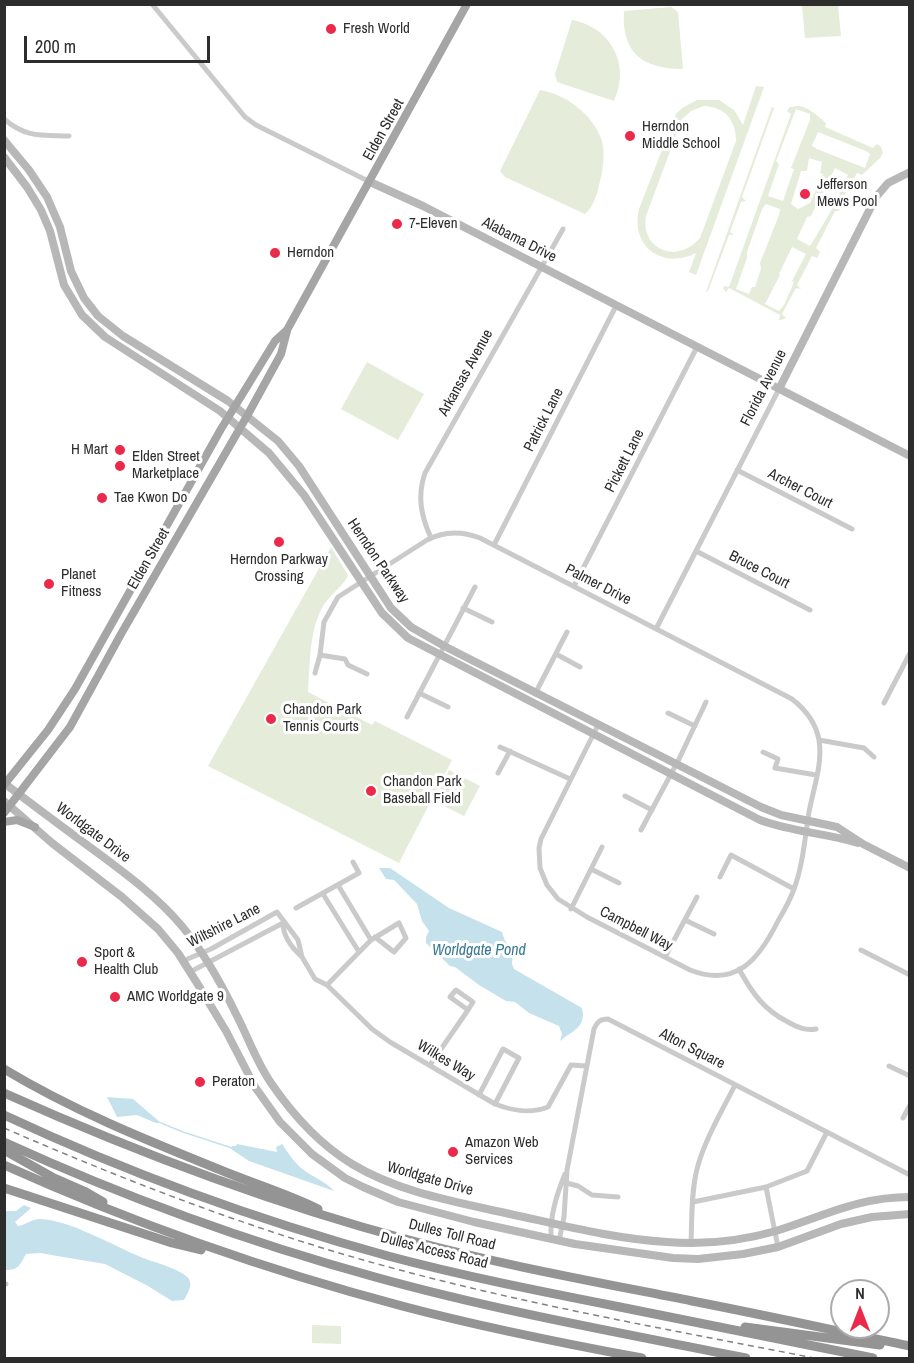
<!DOCTYPE html>
<style>
body{margin:0}
#map{position:relative;width:914px;height:1363px;overflow:hidden;background:#fff;font-family:"Archivo Narrow",sans-serif}
canvas{display:block}
.frame{position:absolute;inset:0;border:6px solid #2d2d2d;pointer-events:none}
.north{position:absolute;left:830px;top:1279px;width:60px;height:60px;box-sizing:border-box;background:#fff;border:2px solid #ababab;border-radius:50%;rotate:0deg;font-size:16px;font-weight:700;line-height:24px;text-align:center;color:#2d2d2d}
.north::after{content:'';display:block;margin:auto;width:21px;height:27px;background:#eb294a;clip-path:polygon(50% 0,100% 100%,50% 72%,0 100%)}
.scale{position:absolute;left:24px;top:36px;width:186px;height:27px;box-sizing:border-box;border:3px solid #2d2d2d;border-top:0;padding-left:8px;font-size:18px;line-height:21px;white-space:nowrap;color:#2d2d2d;-webkit-text-stroke:4px #fff;paint-order:stroke}
</style>
<div id="map">
<canvas width="914" height="1363"></canvas>
<div class="frame"></div>
<div class="north">N</div>
<div class="scale">200 m</div>
</div>
<script>
const ctx = document.querySelector('canvas').getContext('2d');
ctx.lineJoin = 'round';
function fill(path, color) { ctx.fillStyle = color; ctx.fill(path, 'evenodd'); }
function stroke(path, color, width, dash) { ctx.strokeStyle = color; ctx.lineWidth = width; ctx.lineCap = dash ? 'butt' : 'round'; ctx.setLineDash(dash || []); ctx.stroke(path); }
function drawText(font, color, halo, rows, align = 'center') {
  ctx.font = font + ' "Archivo Narrow",sans-serif'; ctx.lineWidth = 6; ctx.setLineDash([]); ctx.textBaseline = 'middle'; ctx.strokeStyle = halo; ctx.fillStyle = color; for (const [text, x, y, turn = 0] of rows) {
    ctx.save(); ctx.translate(x, y); ctx.rotate((+turn || 0) * Math.PI / 180); ctx.textAlign = isNaN(turn) ? turn : align; if (halo) ctx.strokeText(text, 0, 0); ctx.fillText(text, 0, 0); ctx.restore();
  }
}
fill(new Path2D(`
 M802,5H838L841,36L805,38Z
 M671,7L678,12L683,69C643,69 621,53 624,11Z
 M572,20C611,27 631,65 614,101L557,82L555,74Z
 M756,86L764,87L696,275L689,272L696,253C663,270 630,247 639,209L676,114L682,108L697,100H719L734,110L743,125ZM704,106C725,107 736,120 736,141L700,238C677,265 640,249 646,216L682,119L691,111Z
 M540,90C565,94 591,113 601,138C606,152 603,171 599,185C597,195 593,207 585,214L505,177L500,171Z
 M799,106C810,108 818,116 826,123L825,127L873,148L877,144L881,147L883,153L880,158L862,175L857,173L837,208L840,211H835L816,248L820,252L817,258L812,256L797,285L801,289L796,288L782,314L786,318L781,320H779L780,315L729,288L726,292L723,288L724,286L729,287L791,114L787,111L790,107ZM796,109L810,114V120L791,168L794,169L783,201L768,196L779,164L776,161ZM818,132L866,151L870,154L865,168L817,149L812,146ZM809,158L822,162L820,173L823,174L810,203L798,209L791,204L801,171H807ZM835,168L848,175C837,202 825,222 810,246L797,239L807,217L811,216ZM766,204L780,209L779,215L760,263L761,269L755,287H752L749,294L736,289L747,258V252L762,209ZM792,247L806,254L792,281L794,282L784,305L779,311L765,304L780,275L779,274Z
 M772,107L774,108L742,197L746,201L741,202L730,232L734,235H729L708,291L706,292Z
 M367,362L424,394L398,440L341,409Z
 M331,547L348,575C345,585 328,596 322,608C309,632 310,665 308,692L372,725L375,721L452,760L399,863L208,766Z
 M449,770L480,786L464,816L434,801Z
 M312,1325L341,1326V1344L312,1343Z`), '#e5ecda');
fill(new Path2D(`
 M379,868H390L449,908L502,932L505,941L513,949L512,964L514,969L582,1008C587,1027 572,1031 560,1041L562,1034L559,1026L529,1013L515,1002L506,1001L479,985L455,967L450,966L426,943V937L429,931L422,921L417,904L394,880L386,879Z
 M107,1097L133,1099L161,1123H156L137,1115L117,1117Z
 M237,1144L277,1152L276,1147L282,1144C289,1154 295,1164 305,1171C315,1178 326,1182 334,1191L249,1161L231,1149L232,1146H236Z
 M24,1205L31,1208L15,1222L18,1226C26,1225 31,1219 40,1219C70,1220 114,1246 143,1258C154,1262 183,1270 189,1279C193,1286 187,1294 184,1300L172,1301L148,1286L105,1264L40,1253L26,1254C19,1266 19,1270 5,1270V1211H16Z`), '#c5e1ec');
stroke(new Path2D(`
 M161,1123L183,1132L232,1148`), '#c5e1ec', 1.5);
stroke(new Path2D(`
 M152,4L245,117L256,125L370,182
 M4,119C26,138 42,135 69,136
 M737,470L852,529
 M431,538C421,516 417,496 425,473L563,229
 M494,545L616,306
 M696,551L810,610
 M574,586L697,347
 M463,608L492,622
 M656,629L779,389
 M556,654L580,667
 M320,655L345,659L348,665L367,674
 M315,673L320,655L324,622L338,597L427,540C444,531 462,531 480,538L792,699C806,710 816,723 819,740C823,763 813,790 809,812C805,837 803,865 794,889C790,900 784,911 778,921C759,959 737,988 690,970L587,917L558,899L547,885L540,868L539,848L541,839L598,725
 M419,693L448,707
 M535,694L567,632
 M884,703L910,653
 M668,713L695,726
 M407,717L475,587
 M819,740L864,748L874,757
 M500,747L570,779
 M763,752L778,759L775,768L816,775
 M498,773L510,751
 M625,796L652,810
 M641,830L679,759L706,702
 M591,869L619,883
 M720,877L731,855L794,889
 M338,885L371,940
 M323,894L359,952
 M296,908L359,873L353,862
 M571,909L602,847
 M685,920L714,934
 M283,923C283,937 292,948 302,957
 M861,950L910,975
 M665,957L697,897
 M183,961L211,949L277,912L298,940L302,957L315,979L327,985L372,1029L390,1042L495,1104C513,1111 530,1114 548,1107L571,1065L586,1066
 M739,969C752,993 764,1010 788,1022C797,1027 805,1031 816,1029
 M190,972L283,923
 M327,985L371,940L399,923L406,938L394,952L375,937
 M430,1065L468,1010L473,1002L456,990L450,997L468,1010
 M889,1066L910,1076
 M479,1095L503,1049L519,1058L495,1104
 M903,1118L910,1105
 M563,1182L578,1186L592,1195L618,1197
 M766,1187L778,1247
 M693,1202L766,1187L807,1171L827,1132
 M551,1239C550,1216 556,1196 565,1174
 M559,1241L564,1217L567,1170L594,1029C597,1022 600,1019 608,1019L910,1175
 M691,1243C692,1219 691,1193 697,1169C704,1141 722,1111 735,1085
 M4,1284H6`), '#cacaca', 5);
stroke(new Path2D(`
 M4,140L29,170L47,197L60,227L71,271L84,298L98,316L123,336L228,401L278,441L299,466L391,608L411,627L446,647L761,807L781,815L837,827L863,844L910,868
 M4,157L27,187L41,210L50,231L64,285L82,315L105,337L220,411L269,453L304,495L382,613L408,638L760,820C792,832 826,833 858,843
 M370,182L423,206L910,456
 M779,389L876,197L888,183L910,172
 M4,783C37,808 69,832 102,856C130,877 158,898 181,925C203,951 221,983 236,1014C248,1037 256,1061 271,1083C293,1115 319,1144 352,1164C400,1193 457,1202 510,1214C561,1225 615,1239 667,1242C704,1245 741,1241 776,1231C824,1216 858,1197 910,1197
 M4,801L52,843L122,897L158,929L178,953L197,983L226,1031L255,1087L280,1122L312,1154L345,1178L363,1187L398,1202L474,1222L575,1244L673,1258L698,1259L743,1254L778,1247L841,1224L872,1217L910,1214`), '#b7b7b7', 8);
stroke(new Path2D(`
 M4,785L48,730L75,689L221,429L275,341L287,330L467,4
 M4,813L70,727L121,634L247,416L281,354L287,331
 M4,822L17,820L35,827`), '#a5a5a5', 8);
stroke(new Path2D(`
 M4,1069C77,1113 154,1143 233,1175C261,1186 290,1195 318,1209
 M4,1093C136,1152 270,1203 409,1240C502,1265 597,1282 692,1301C764,1315 837,1331 910,1346
 M4,1115C128,1173 257,1220 388,1256C463,1276 539,1291 615,1306C701,1324 787,1341 873,1358
 M4,1142C124,1197 248,1242 375,1277C497,1311 622,1333 746,1358
 M4,1150L52,1177L84,1191L103,1202
 M4,1165C133,1223 266,1270 402,1306C481,1327 561,1343 642,1358
 M4,1188L172,1243L201,1250
 M745,1327L880,1345`), '#949494', 9);
stroke(new Path2D(`
 M4,1128C101,1170 197,1208 297,1240C465,1294 641,1324 814,1358`), '#828282', 1.5, [6, 4.5]);
for (const [x, y, r, color] of [
 [331,29,6,"#eb294a"],
 [630,136,6,"#eb294a"],
 [805,194,6,"#eb294a"],
 [397,224,6,"#eb294a"],
 [275,253,6,"#eb294a"],
 [120,450,6,"#eb294a"],
 [120,466,6,"#eb294a"],
 [102,498,6,"#eb294a"],
 [279,542,6,"#eb294a"],
 [49,584,6,"#eb294a"],
 [271,719,6,"#eb294a"],
 [371,791,6,"#eb294a"],
 [82,962,6,"#eb294a"],
 [115,997,6,"#eb294a"],
 [200,1082,6,"#eb294a"],
 [453,1152,6,"#eb294a"]
]) { const dot = new Path2D(); dot.arc(x, y, r, 0, 2 * Math.PI); ctx.fillStyle = color; ctx.fill(dot); stroke(dot, '#fff', 2); }
drawText('15px', '#2d2d2d', '#fff', [
 ["Fresh World",343,29],
 ["Herndon",642,127],
 ["Middle School",642,144],
 ["Jefferson",817,185],
 ["Mews Pool",817,202],
 ["7-Eleven",409,224],
 ["Herndon",287,253],
 ["H Mart",108,450,"right"],
 ["Elden Street",132,457],
 ["Marketplace",132,474],
 ["Tae Kwon Do",114,498],
 ["Herndon Parkway",279,560,"center"],
 ["Crossing",279,577,"center"],
 ["Planet",61,575],
 ["Fitness",61,592],
 ["Chandon Park",283,710],
 ["Tennis Courts",283,727],
 ["Chandon Park",383,782],
 ["Baseball Field",383,799],
 ["Sport &",94,953],
 ["Health Club",94,970],
 ["AMC Worldgate 9",127,997],
 ["Peraton",212,1082],
 ["Amazon Web",465,1143],
 ["Services",465,1160]
], 'left');
drawText('15px', '#2d2d2d', '#fff', [
 ["Elden Street",384,130,-61],
 ["Alabama Drive",519,240,27],
 ["Arkansas Avenue",466,373,-61],
 ["Florida Avenue",764,388,-63],
 ["Patrick Lane",544,420,-63],
 ["Pickett Lane",625,461,-63],
 ["Archer Court",800,489,27],
 ["Elden Street",149,559,-60],
 ["Herndon Parkway",378,561,56],
 ["Bruce Court",759,570,27],
 ["Palmer Drive",598,585,27],
 ["Worldgate Drive",93,833,37],
 ["Wiltshire Lane",224,926,-27],
 ["Campbell Way",636,929,27],
 ["Alton Square",692,1049,27],
 ["Wilkes Way",446,1061,31],
 ["Worldgate Drive",430,1179,16],
 ["Dulles Toll Road",452,1235,14],
 ["Dulles Access Road",434,1251,14]
]);
drawText('italic 16px', '#397892', '#fff', [
 ["Worldgate Pond",479,951]
]);
</script>
